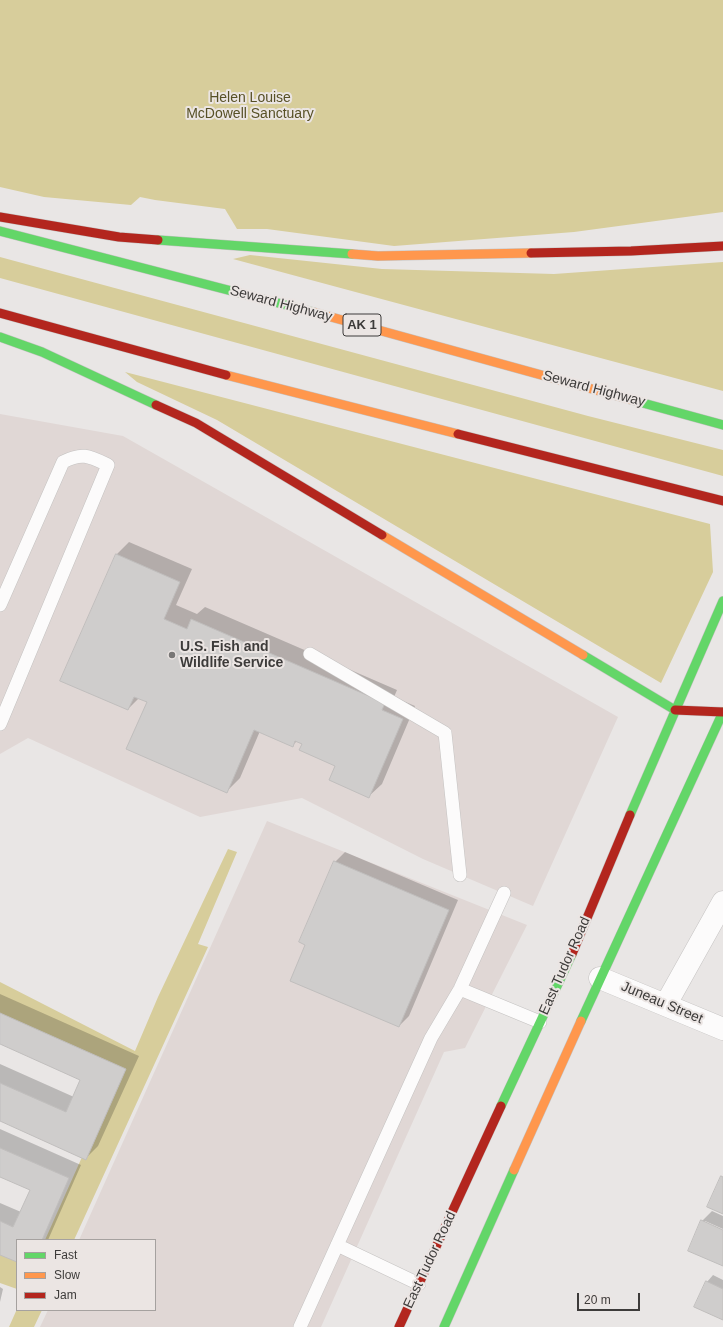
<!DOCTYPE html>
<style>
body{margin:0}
#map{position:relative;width:723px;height:1327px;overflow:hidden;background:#e9e6e5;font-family:Helvetica,sans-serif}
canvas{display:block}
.legend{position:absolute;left:16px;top:1239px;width:140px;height:72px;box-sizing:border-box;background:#ebe5e3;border:1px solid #a5a19f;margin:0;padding:5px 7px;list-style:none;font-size:12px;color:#3d3b3a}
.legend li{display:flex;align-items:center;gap:8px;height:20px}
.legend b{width:20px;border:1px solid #a5a19f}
.scale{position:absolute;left:577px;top:1293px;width:63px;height:18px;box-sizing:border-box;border:2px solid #3d3b3a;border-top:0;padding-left:5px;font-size:12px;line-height:14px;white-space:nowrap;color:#3d3b3a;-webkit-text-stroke:3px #ebe5e3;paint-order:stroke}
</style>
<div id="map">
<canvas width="723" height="1327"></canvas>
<ul class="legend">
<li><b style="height:5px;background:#63d668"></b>Fast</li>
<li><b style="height:5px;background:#ff974d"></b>Slow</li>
<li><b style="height:5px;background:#b3261e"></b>Jam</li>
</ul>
<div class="scale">20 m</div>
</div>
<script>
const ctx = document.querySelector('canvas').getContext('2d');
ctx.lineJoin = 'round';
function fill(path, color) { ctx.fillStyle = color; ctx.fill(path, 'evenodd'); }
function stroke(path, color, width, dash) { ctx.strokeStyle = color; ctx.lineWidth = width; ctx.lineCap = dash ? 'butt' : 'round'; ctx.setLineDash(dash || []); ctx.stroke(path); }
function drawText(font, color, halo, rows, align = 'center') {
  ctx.font = font + ' Helvetica,sans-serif'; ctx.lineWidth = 4; ctx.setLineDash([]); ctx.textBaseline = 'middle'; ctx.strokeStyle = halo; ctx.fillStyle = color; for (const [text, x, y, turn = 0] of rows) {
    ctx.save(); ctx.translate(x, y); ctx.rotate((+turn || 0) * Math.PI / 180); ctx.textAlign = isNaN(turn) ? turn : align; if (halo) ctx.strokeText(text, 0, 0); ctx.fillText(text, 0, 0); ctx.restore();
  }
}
fill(new Path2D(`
 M0,414L123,436L618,717L533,906L423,859L302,798L200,817L28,738L0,754Z
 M267,821L527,925L465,1048L444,1052L321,1327H40L48,1310H155V1240H79Z`), '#e0d7d5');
fill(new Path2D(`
 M0,0H723V212L574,232L394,246L267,229H237L225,209L155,200L140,197L131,205L44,197L0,187Z
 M250,255L382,269L554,274L723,262V391L233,259Z
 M0,257L588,416L723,450V476L0,278Z
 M125,372L710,524L713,572L661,683L217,420L137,382Z
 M228,849L237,852L198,944L208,947L74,1240H45L119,1074L0,1016V982L135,1051L158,997Z
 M0,1252L17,1256V1289L0,1283Z
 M17,1309V1310H42L34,1327H9Z`), '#d7cd9b');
fill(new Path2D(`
 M129,542L192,569L176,605L197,614L205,607L397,690L394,697L415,706L382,784L369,796L337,765L303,744L297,741L293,745L260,731L240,778L227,791L148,702L139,698L128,709L116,555Z
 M345,852L458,900L409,1016L399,1026L306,944L335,862Z
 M0,994L139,1056L98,1146L85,1159L0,1120V1064L74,1097L81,1080L0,1043Z
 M0,1129L81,1165L48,1240H17V1261L0,1253V1203L21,1212L31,1189L0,1175Z
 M712,1211L723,1216V1229L705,1221V1223L723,1231V1265L702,1221Z
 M713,1275L723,1280V1319L707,1282Z
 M0,1287L3,1289L0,1302Z`), '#0003');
const building = new Path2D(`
 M116,554L180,582L164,619L187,629L191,619L385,703L382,710L403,719L369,798L329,780L335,766L299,750L302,744L295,741L293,747L254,730L227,793L126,749L147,702L134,697L128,710L60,681Z
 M334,861L449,910L399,1027L290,981L305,945L299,942Z
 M0,1013L126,1069L86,1160L0,1121V1083L66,1112L80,1080L0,1044Z
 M0,1148L69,1178L42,1240H17V1262L0,1255V1221L13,1227L30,1190L0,1177Z
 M721,1176L723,1177V1214L707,1207Z
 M701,1220L723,1230V1266L688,1251Z
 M706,1281L723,1289V1320L694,1307Z`);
fill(building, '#cfcdcc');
stroke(building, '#c0bebd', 1);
const lane = new Path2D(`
 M0,605L63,462C82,452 89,456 108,465L0,724
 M310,654L445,733L460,875
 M460,989L540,1022
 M337,1245L419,1284
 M300,1327L431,1038L460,989L504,893`);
const street = new Path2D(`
 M600,978L723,1029
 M666,1004L723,902`);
const fast = new Path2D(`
 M0,231L313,312
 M158,240L352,254
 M0,337L42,352L156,405
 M632,400L723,425
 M583,655L675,710
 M630,815L723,601
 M581,1021L723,712
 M501,1106L572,954
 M444,1327L514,1170`);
const slow = new Path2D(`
 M352,254L378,256L531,253
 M313,312L632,400
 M226,375L458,434
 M382,535L583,655
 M514,1170L581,1021`);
const jam = new Path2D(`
 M0,217L119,237L158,240
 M531,253L631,251L723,246
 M0,313L226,375
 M156,405L196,423L382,535
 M458,434L723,501
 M675,710L723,712
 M572,954L630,815
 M399,1327L501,1106`);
stroke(lane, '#c4c2c1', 14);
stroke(street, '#c4c2c1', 23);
stroke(fast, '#c4c2c1', 10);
stroke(slow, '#c4c2c1', 10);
stroke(jam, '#c4c2c1', 10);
stroke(lane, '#fcfbfb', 13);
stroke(street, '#fcfbfb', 22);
stroke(fast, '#63d668', 9);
stroke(slow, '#ff974d', 9);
stroke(jam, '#b3261e', 9);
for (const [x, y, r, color] of [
 [172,655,4,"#797776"]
]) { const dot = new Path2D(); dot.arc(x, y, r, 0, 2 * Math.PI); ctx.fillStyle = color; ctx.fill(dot); stroke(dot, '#ebe5e3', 1.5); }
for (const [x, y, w] of [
 [362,325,38]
]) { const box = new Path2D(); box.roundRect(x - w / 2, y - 11, w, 22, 3); ctx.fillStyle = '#ebe5e3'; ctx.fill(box); stroke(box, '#3d3b3a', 1); }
drawText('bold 13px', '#3d3b3a', null, [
 ["AK 1",362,325]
]);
drawText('14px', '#575026', '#ebe5e3', [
 ["Helen Louise",250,98],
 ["McDowell Sanctuary",250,114]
]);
drawText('14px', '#3d3b3a', '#ebe5e3', [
 ["Seward Highway",281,304,15],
 ["Seward Highway",594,389,15],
 ["East Tudor Road",565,966,-66],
 ["Juneau Street",662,1003,23],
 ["East Tudor Road",430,1260,-65]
]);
drawText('bold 14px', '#3d3b3a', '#ebe5e3', [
 ["U.S. Fish and",180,647],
 ["Wildlife Service",180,663]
], 'left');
</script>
